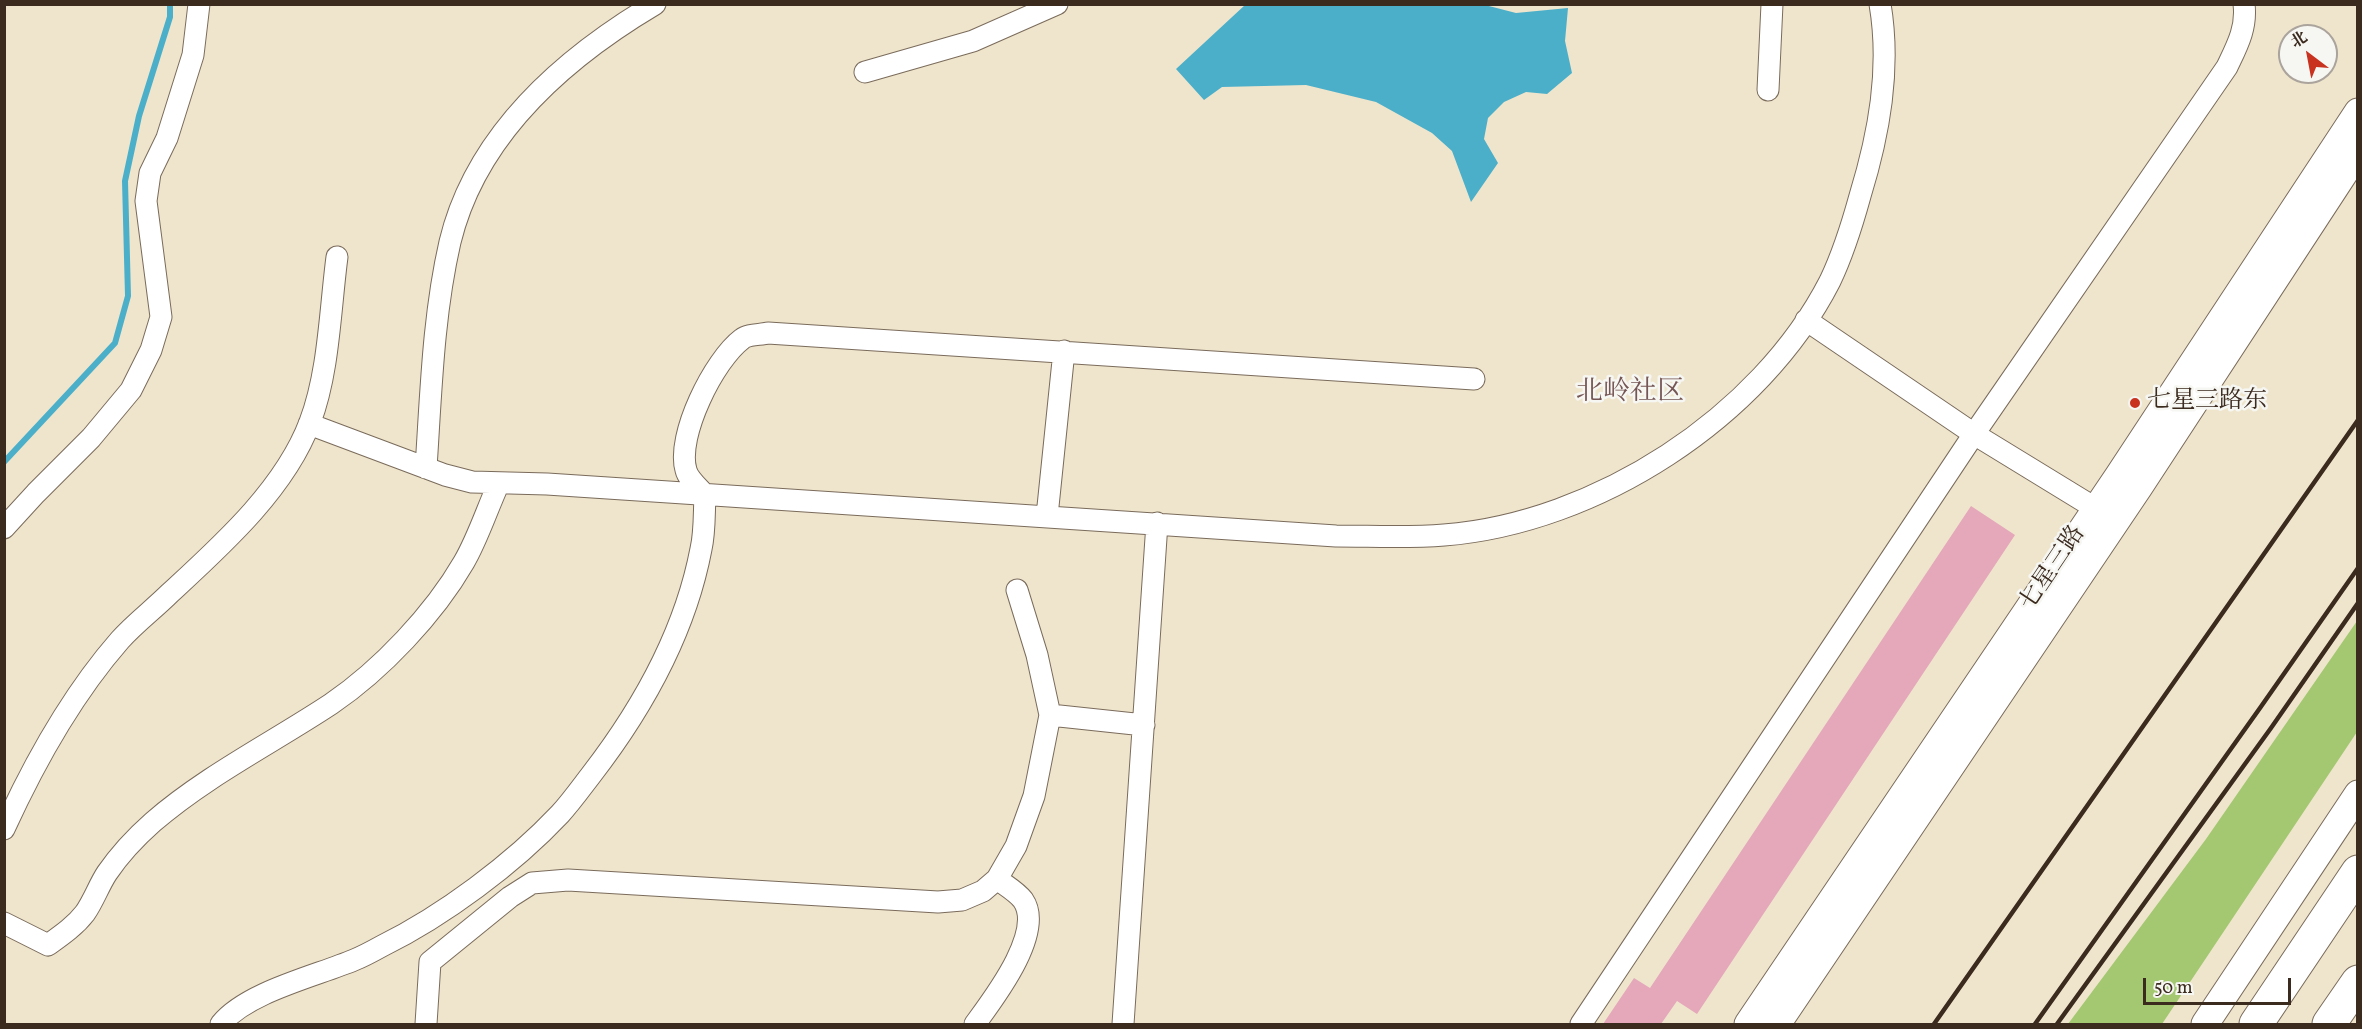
<!DOCTYPE html>
<meta charset="utf-8">
<style>
body{margin:0}
#map{position:relative;width:2362px;height:1029px;overflow:hidden;background:#efe5cc;font-family:Vollkorn,"Noto Serif SC",serif}
canvas{display:block}
.frame{position:absolute;inset:0;border:6px solid #3b2a1e;pointer-events:none}
.north{position:absolute;left:2278px;top:24px;width:60px;height:60px;box-sizing:border-box;background:#f6f6f2;border:2px solid #aba49d;border-radius:50%;rotate:328deg;font-size:16px;font-weight:700;line-height:24px;text-align:center;color:#3b2a1e}
.north::after{content:'';display:block;margin:auto;width:21px;height:27px;background:#c8321e;clip-path:polygon(50% 0,100% 100%,50% 72%,0 100%)}
.scale{position:absolute;left:2143px;top:978px;width:148px;height:27px;box-sizing:border-box;border:3px solid #3b2a1e;border-top:0;padding-left:8px;font-size:18px;line-height:21px;white-space:nowrap;color:#3b2a1e;-webkit-text-stroke:4px #f6f6f2;paint-order:stroke}
</style>
<div id="map">
<canvas width="2362" height="1029"></canvas>
<div class="frame"></div>
<div class="north">北</div>
<div class="scale">50 m</div>
</div>
<script>
const ctx = document.querySelector('canvas').getContext('2d');
ctx.lineJoin = 'round';
function fill(path, color) { ctx.fillStyle = color; ctx.fill(path, 'evenodd'); }
function stroke(path, color, width, dash) { ctx.strokeStyle = color; ctx.lineWidth = width; ctx.lineCap = dash ? 'butt' : 'round'; ctx.setLineDash(dash || []); ctx.stroke(path); }
function drawText(font, color, halo, rows, align = 'center') {
  ctx.font = font + ' Vollkorn,"Noto Serif SC",serif'; ctx.lineWidth = 5; ctx.setLineDash([]); ctx.textBaseline = 'middle'; ctx.strokeStyle = halo; ctx.fillStyle = color; for (const [text, x, y, turn = 0] of rows) {
    ctx.save(); ctx.translate(x, y); ctx.rotate((+turn || 0) * Math.PI / 180); ctx.textAlign = isNaN(turn) ? turn : align; if (halo) ctx.strokeText(text, 0, 0); ctx.fillText(text, 0, 0); ctx.restore();
  }
}
fill(new Path2D(`
 M2357,621V732L2162,1024H2068L2206,839Z`), '#a3c871');
fill(new Path2D(`
 M1485,5L1516,13L1568,8L1565,41L1572,73L1547,94L1526,92L1504,102L1488,118L1484,139L1498,163L1471,202L1452,151L1432,133L1376,102L1306,85L1222,87L1204,100L1176,69L1245,5Z`), '#4bafca');
stroke(new Path2D(`
 M4,462L115,343L128,296L125,181L139,116L170,17V4`), '#4bafca', 6);
fill(new Path2D(`
 M1971,506L2015,535L1697,1014L1677,1001L1661,1024H1603L1634,978L1650,988Z`), '#e4a8ba');
const minor = new Path2D(`
 M865,72L973,41L1057,4
 M1768,90L1772,4
 M1806,320L1974,434L2108,516
 M309,424L445,475L472,482L547,484L1336,536C1372,536 1409,538 1444,535C1596,523 1760,418 1830,281C1843,254 1852,225 1860,196C1879,134 1891,69 1880,4
 M426,468C431,393 433,316 450,242C476,134 564,58 655,4
 M1047,516L1064,351
 M4,528L36,493L91,438L131,390L151,350L161,317L146,201L150,173L167,138L193,55L199,4
 M1050,715L1144,725
 M4,829C35,761 71,696 120,640C135,623 154,609 170,593C221,546 285,489 310,422C329,372 330,310 337,257
 M4,923L48,945C62,935 75,926 85,913C94,900 99,885 107,873C120,854 136,837 153,822C206,776 272,743 331,704C381,670 434,614 464,562C478,538 487,509 499,483
 M221,1024C247,992 316,976 354,960C364,956 373,951 382,946C443,916 513,864 560,814C571,802 581,788 591,775C642,709 685,633 701,549C705,532 704,513 705,495C699,488 688,479 686,470C676,436 714,360 742,339C748,334 760,335 768,333L1474,379
 M426,1024L430,962L510,897L532,883L568,880L938,902L962,900L983,891L997,879L1016,846L1034,796L1050,715L1037,655L1017,590
 M975,1024C994,998 1045,932 1023,900C1017,892 1005,885 997,879
 M1123,1024L1157,523
 M1581,1024L1974,434L2227,67C2237,46 2247,28 2244,4`);
const tertiary = new Path2D(`
 M1748,1024L2119,475L2358,112
 M1777,1024L2139,487L2358,152
 M2205,1024L2358,794`);
const trunk = new Path2D(`
 M2256,1024L2358,872
 M2329,1024L2358,982`);
stroke(minor, '#7a6b5b', 23);
stroke(tertiary, '#7a6b5b', 29);
stroke(trunk, '#7a6b5b', 35);
stroke(minor, '#fff', 21);
stroke(tertiary, '#fff', 27);
stroke(trunk, '#fff', 33);
stroke(new Path2D(`
 M1934,1024L2358,420
 M2035,1024L2260,708L2358,568
 M2057,1024L2271,728L2358,603`), '#3b2a1e', 4.5);
for (const [x, y, r, color] of [
 [2135,403,6,"#c8321e"]
]) { const dot = new Path2D(); dot.arc(x, y, r, 0, 2 * Math.PI); ctx.fillStyle = color; ctx.fill(dot); stroke(dot, '#f6f6f2', 2); }
drawText('24px', '#3b2a1e', '#f6f6f2', [
 ["七星三路东",2147,403]
], 'left');
drawText('24px', '#3b2a1e', '#f6f6f2', [
 ["七星三路",2054,569,-56]
]);
drawText('27px', '#765655', '#f6f6f2', [
 ["北岭社区",1630,394]
]);
</script>
